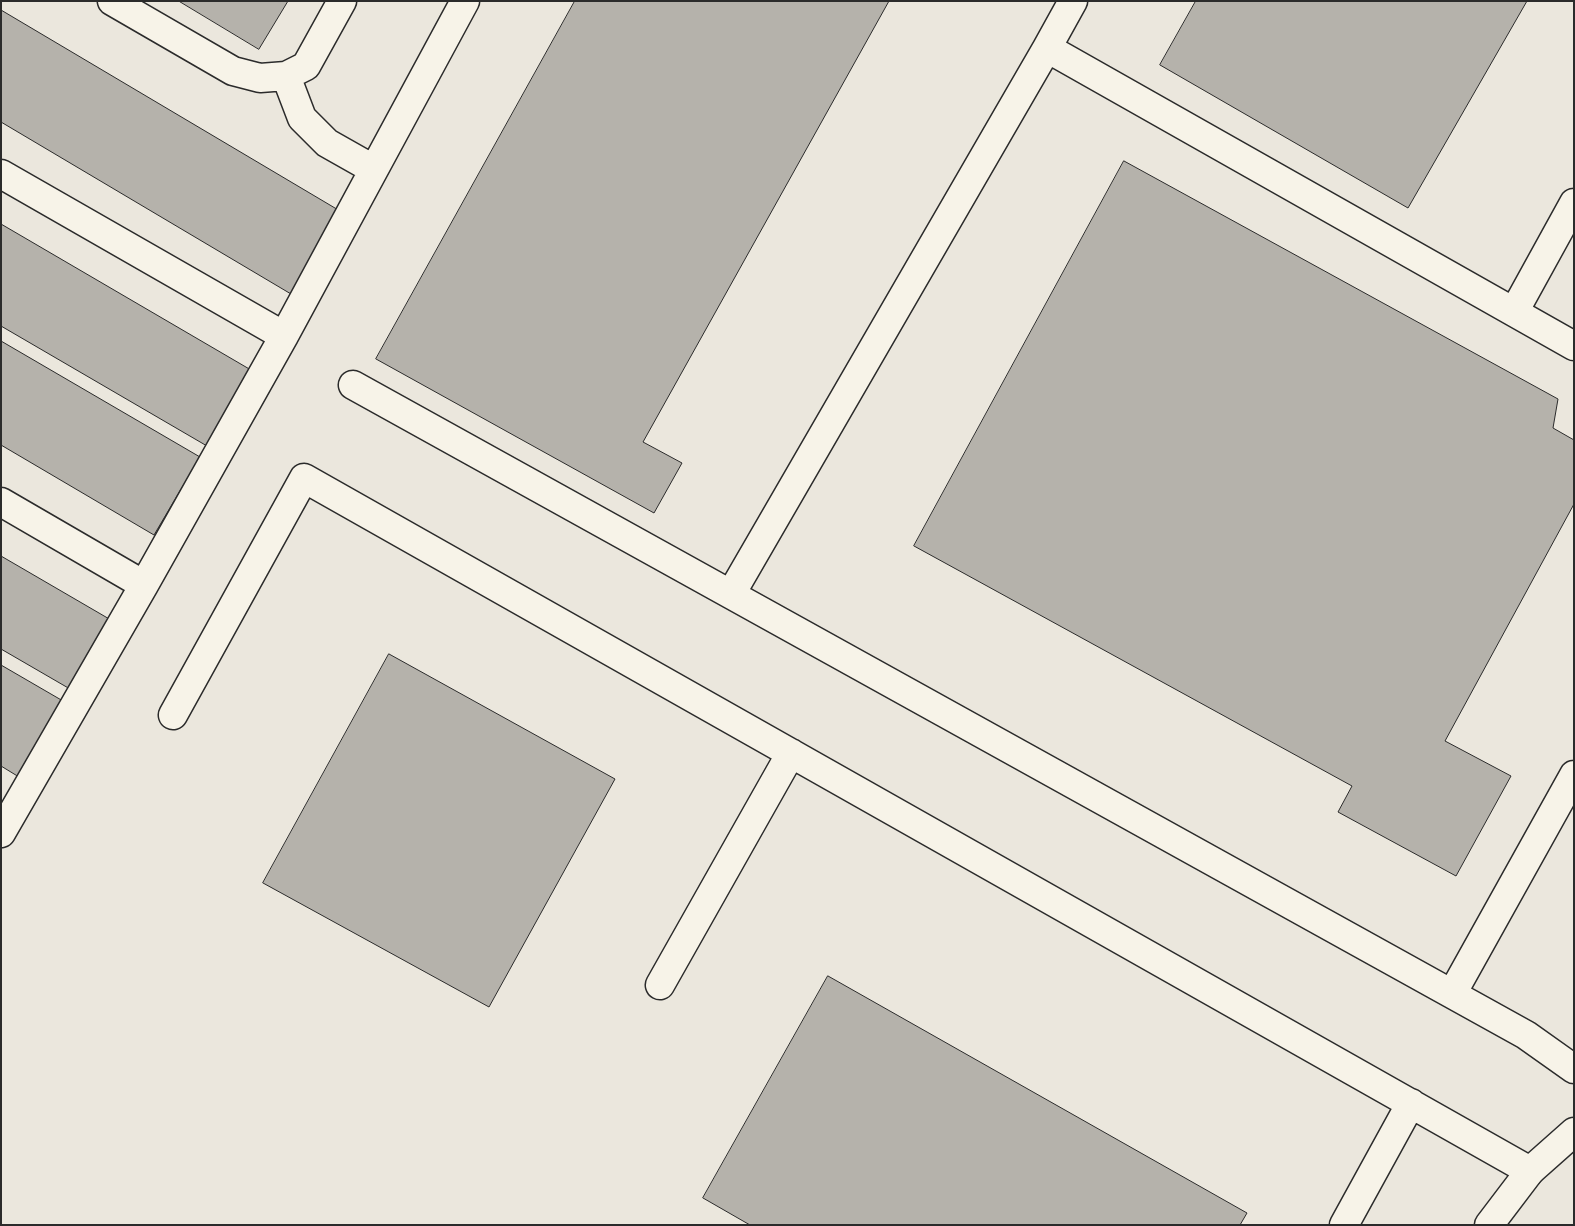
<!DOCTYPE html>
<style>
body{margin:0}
#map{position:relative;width:1575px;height:1226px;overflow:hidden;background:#ebe7dd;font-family:"Comic Neue",sans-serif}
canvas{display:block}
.frame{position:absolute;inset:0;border:2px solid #2b2b2b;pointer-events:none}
</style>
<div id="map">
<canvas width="1575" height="1226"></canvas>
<div class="frame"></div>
</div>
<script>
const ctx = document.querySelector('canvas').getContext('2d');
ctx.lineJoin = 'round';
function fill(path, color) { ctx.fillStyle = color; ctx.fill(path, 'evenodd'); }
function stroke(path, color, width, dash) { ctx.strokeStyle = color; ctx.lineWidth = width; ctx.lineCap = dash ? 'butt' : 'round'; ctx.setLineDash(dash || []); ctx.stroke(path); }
const building = new Path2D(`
 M179,1H288L259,49Z
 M575,1H889L643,442L682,463L654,513L376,359Z
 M1196,1H1527L1408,208L1160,65Z
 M1,10L340,211L291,294L1,122Z
 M1124,161L1558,399L1553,428L1574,440V504L1445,741L1511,776L1456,876L1338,812L1352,786L914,546Z
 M1,224L251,370L207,446L1,326Z
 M1,341L200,457L154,535L1,445Z
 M1,556L111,620L70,689L1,649Z
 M389,654L615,779L489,1007L263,883Z
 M1,665L63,701L19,777L1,766Z
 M828,976L1247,1213L1240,1225H750L703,1198Z`);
fill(building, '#b5b2ab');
stroke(building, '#2b2b2b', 1);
const minor = new Path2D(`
 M112,1L233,71L260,78L286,76L306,66L342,1
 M1073,1L1047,48L1574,346
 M286,76L302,118L327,143L373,169
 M1,174L284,336
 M1514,312L1574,203
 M353,385L1526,1035L1574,1069
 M1,502L144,585
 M731,594L1047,48
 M173,715L304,478L1530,1171
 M1,833L144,585L284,336L465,1
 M660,985L791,753
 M1452,994L1574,775
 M1344,1225L1411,1103`);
const major = new Path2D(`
 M1489,1225L1530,1171L1574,1132`);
stroke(minor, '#2b2b2b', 31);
stroke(major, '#2b2b2b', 31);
stroke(minor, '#f7f3e8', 28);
stroke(major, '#f7f3e8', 28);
</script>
